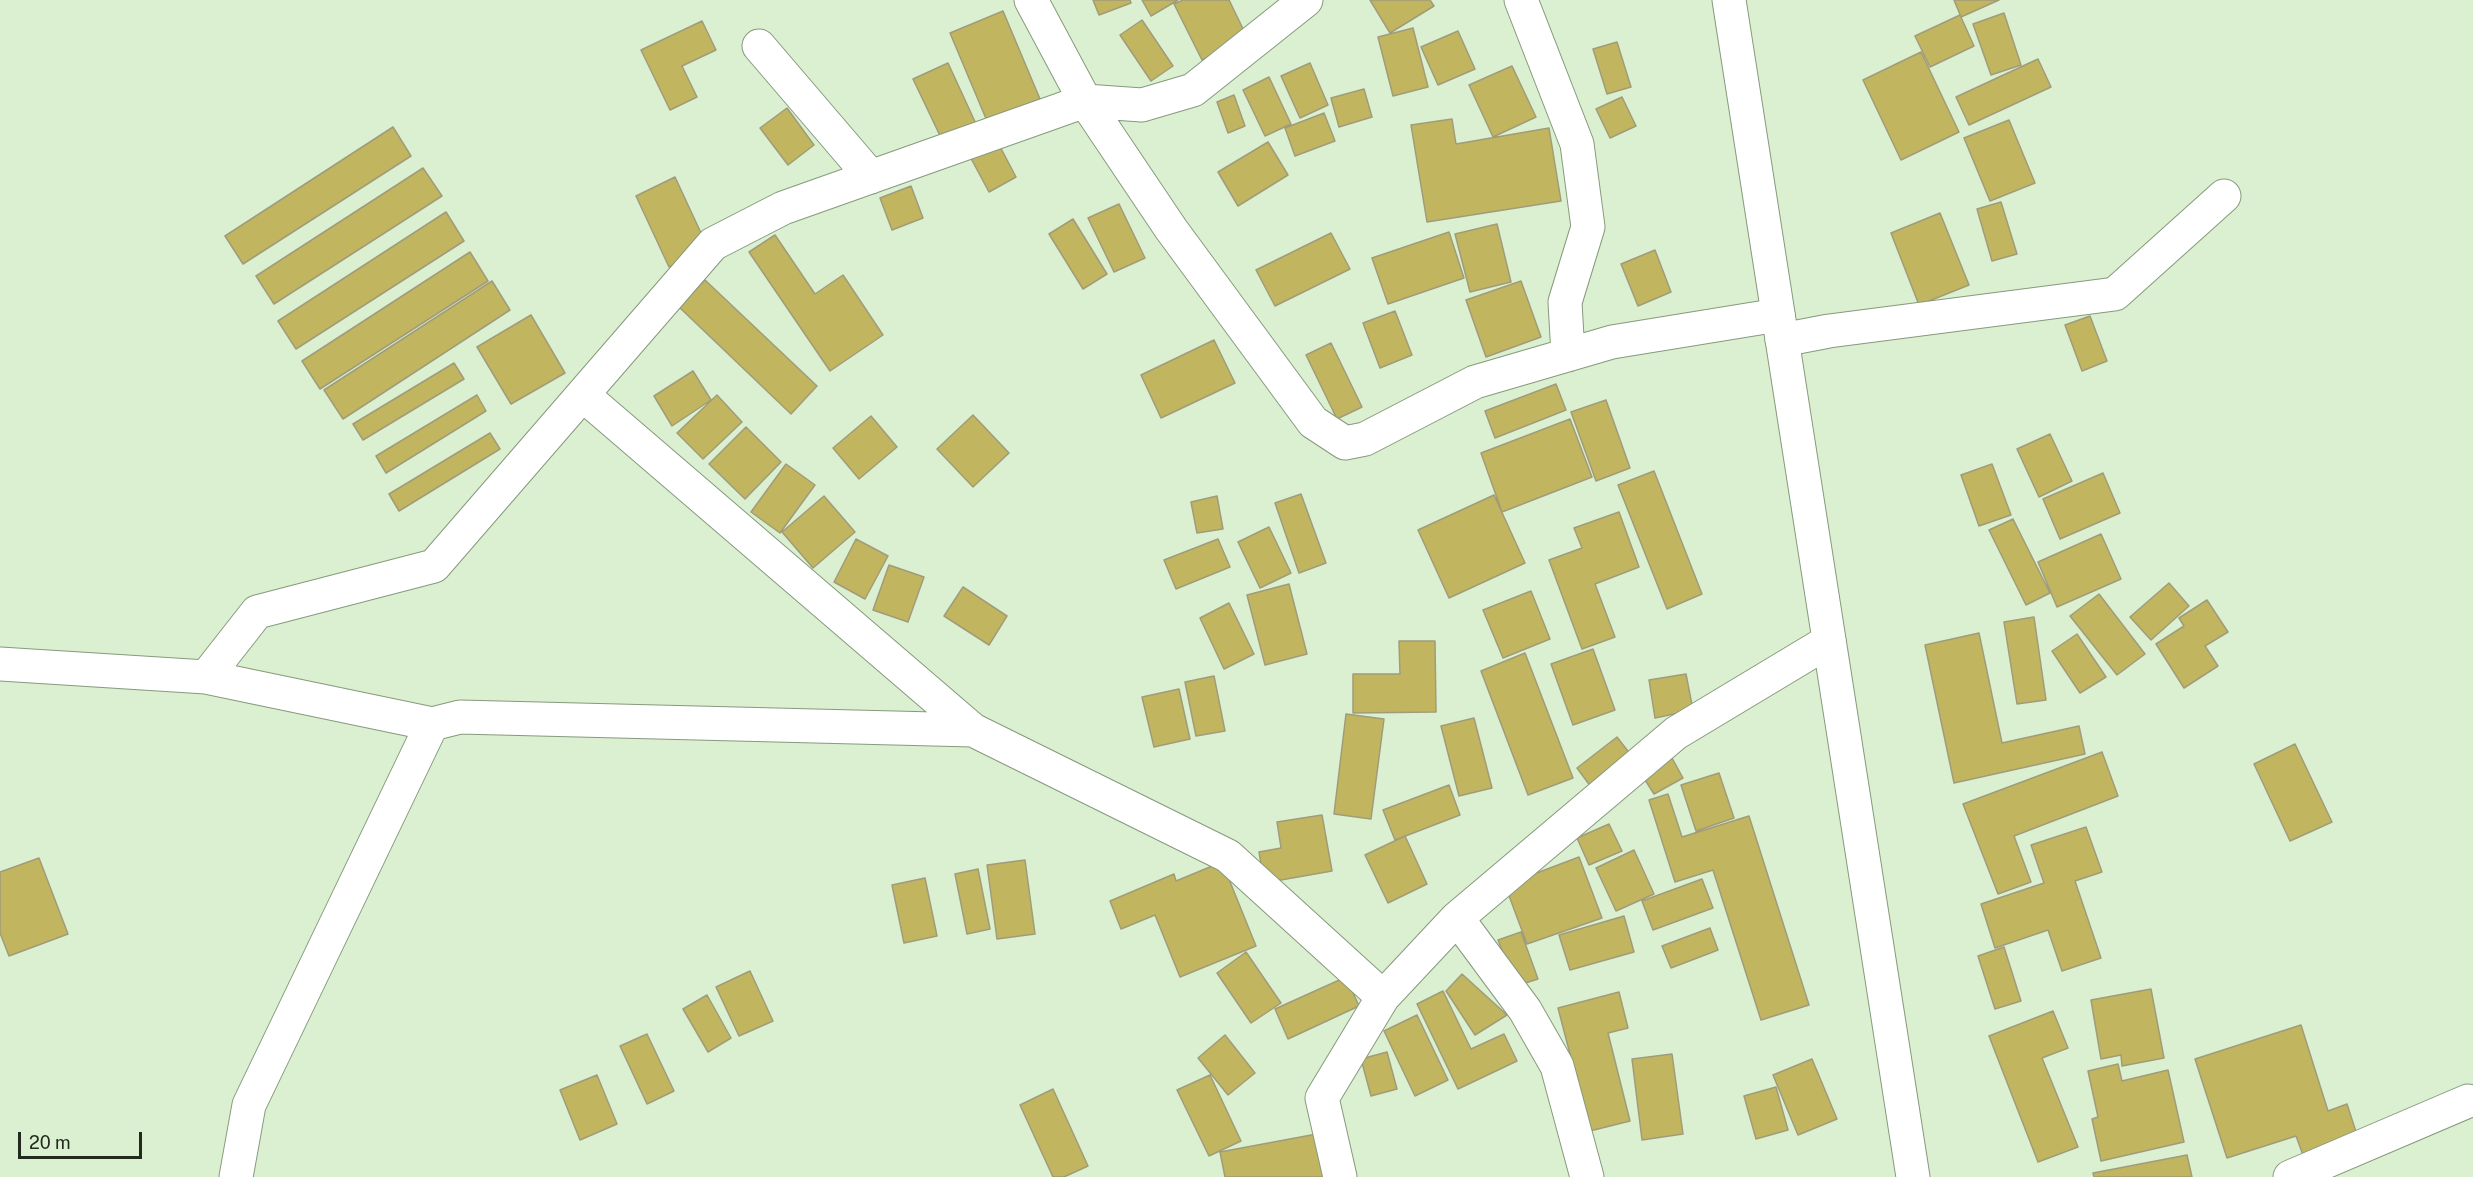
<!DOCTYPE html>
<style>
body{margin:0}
#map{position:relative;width:2473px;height:1177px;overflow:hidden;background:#daf0d0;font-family:"Public Sans",sans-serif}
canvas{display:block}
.scale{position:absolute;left:18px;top:1132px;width:124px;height:27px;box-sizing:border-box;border:3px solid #222a1e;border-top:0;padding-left:8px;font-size:18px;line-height:21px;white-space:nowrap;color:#222a1e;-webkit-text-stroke:4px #daf0d0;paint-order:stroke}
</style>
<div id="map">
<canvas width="2473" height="1177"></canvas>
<div class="scale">20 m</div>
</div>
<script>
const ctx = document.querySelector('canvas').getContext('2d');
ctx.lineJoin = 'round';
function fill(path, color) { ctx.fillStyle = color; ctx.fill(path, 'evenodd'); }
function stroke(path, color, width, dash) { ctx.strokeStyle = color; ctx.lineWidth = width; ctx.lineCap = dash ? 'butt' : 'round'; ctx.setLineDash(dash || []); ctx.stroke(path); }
const building = new Path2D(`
 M1093,0H1130L1131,3L1099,15Z
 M1142,0H1178L1151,16Z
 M1183,0H1229L1247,37L1202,60L1174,4Z
 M1370,0H1430L1434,6L1390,33Z
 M1954,0H1999L1961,17Z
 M1003,11L1040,99L987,121L950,33Z
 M2004,13L2021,65L1991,75L1973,24Z
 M1960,15L1974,46L1930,67L1915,36Z
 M1142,20L1173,66L1151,81L1120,35Z
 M702,21L716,50L682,66L697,97L670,110L641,50Z
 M1413,28L1428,87L1393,96L1378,37Z
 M1458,31L1475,69L1438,85L1421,47Z
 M1617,42L1631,87L1607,94L1593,49Z
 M1921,52L1959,132L1901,160L1863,80Z
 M2038,59L2051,87L1969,125L1956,97Z
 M948,63L977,126L943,142L913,79Z
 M1310,63L1328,105L1300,118L1281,76Z
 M1512,66L1536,117L1493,137L1469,85Z
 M1269,77L1291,124L1265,136L1243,90Z
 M1364,89L1372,117L1339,127L1331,98Z
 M1234,95L1245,126L1228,133L1217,102Z
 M1622,97L1636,126L1610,138L1596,109Z
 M787,108L814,145L788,165L760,128Z
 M1324,113L1335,141L1295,156L1285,128Z
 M1452,119L1456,144L1549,128L1561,201L1427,222L1411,125Z
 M2009,120L2035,183L1990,201L1964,138Z
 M393,127L411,156L243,264L225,236Z
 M995,137L1016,177L989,192L967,151Z
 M1268,142L1288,175L1238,206L1218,172Z
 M423,168L442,196L274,304L256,276Z
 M675,177L708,248L669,267L636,196Z
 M911,186L923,218L892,230L880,198Z
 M2001,202L2017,254L1992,261L1977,209Z
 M1119,204L1145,258L1114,272L1088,218Z
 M446,212L464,241L296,349L278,321Z
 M1940,213L1969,285L1919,305L1891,233Z
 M1073,219L1107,274L1083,289L1049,234Z
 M1497,224L1511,282L1470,292L1455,234Z
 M1449,232L1464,278L1388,304L1372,258Z
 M1331,233L1350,269L1275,306L1256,270Z
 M775,235L815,294L843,275L883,335L830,371L749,252Z
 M1655,250L1671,292L1638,306L1621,264Z
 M470,252L488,281L320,389L302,361Z
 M705,280L817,386L791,414L679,307Z
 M492,281L510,310L343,419L324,390Z
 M1521,281L1541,337L1486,357L1466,300Z
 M1395,311L1412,355L1380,368L1363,323Z
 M531,315L565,373L511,404L477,347Z
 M2090,316L2107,361L2082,371L2065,325Z
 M1214,340L1235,383L1161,418L1141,375Z
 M1331,343L1362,407L1337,419L1306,355Z
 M454,363L464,379L363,440L353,424Z
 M693,371L711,400L672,426L654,396Z
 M1556,384L1566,410L1495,438L1485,411Z
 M477,395L486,411L386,473L376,456Z
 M717,395L742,422L703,459L677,433Z
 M1606,400L1630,468L1596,481L1571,412Z
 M973,415L1009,453L973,487L937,449Z
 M871,416L897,447L859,479L833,448Z
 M1570,419L1592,477L1502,512L1481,453Z
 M746,427L781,462L745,499L709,464Z
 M490,433L500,449L399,511L389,494Z
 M2050,434L2072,481L2039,497L2017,449Z
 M786,464L815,485L780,533L751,512Z
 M1992,464L2011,515L1979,526L1961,475Z
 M1654,471L1702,594L1667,609L1618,485Z
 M2103,473L2120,513L2060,539L2043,499Z
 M1301,494L1326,563L1299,573L1275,503Z
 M1494,495L1525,563L1449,598L1418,530Z
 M824,496L855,532L813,568L782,532Z
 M1217,496L1223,529L1197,533L1191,502Z
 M1619,512L1639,567L1595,584L1615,637L1582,649L1549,560L1582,548L1574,528Z
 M2013,519L2050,593L2026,605L1989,530Z
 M1269,527L1291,573L1260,588L1238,542Z
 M2101,534L2121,579L2057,607L2038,562Z
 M856,539L888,556L865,599L834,582Z
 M1218,539L1230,567L1176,589L1164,560Z
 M889,565L924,577L908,622L873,610Z
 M2169,583L2189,606L2151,640L2130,617Z
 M1289,584L1307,654L1265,665L1247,595Z
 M963,587L1007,616L989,645L944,616Z
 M1531,591L1550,639L1503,658L1483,610Z
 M2099,594L2145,654L2117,675L2070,616Z
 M2207,600L2228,632L2205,646L2218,666L2184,688L2156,644L2184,626L2179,618Z
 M1229,603L1254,654L1224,669L1200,618Z
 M2034,617L2046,700L2017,704L2004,622Z
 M1979,633L2002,743L2079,726L2085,754L1954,783L1925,645Z
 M2077,634L2106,677L2080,693L2052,651Z
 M1399,641H1435L1436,712L1353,713V674H1400Z
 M1593,649L1615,710L1573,725L1551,664Z
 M1525,653L1573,778L1528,795L1481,671Z
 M1686,674L1693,710L1655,718L1649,680Z
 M1214,676L1225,731L1196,736L1185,682Z
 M1179,689L1190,739L1154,747L1142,697Z
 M1346,714L1384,719L1371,819L1334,814Z
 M1474,718L1492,788L1459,796L1441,726Z
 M1617,737L1634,759L1594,791L1577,768Z
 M2295,744L2332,822L2290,841L2254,764Z
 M2102,752L2118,796L2014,836L2031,882L1998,894L1963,804Z
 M1672,758L1683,778L1654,794L1642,775Z
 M1719,773L1734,818L1696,831L1681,785Z
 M1449,785L1460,815L1395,840L1383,810Z
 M1668,794L1682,837L1749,816L1809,1005L1761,1020L1713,870L1675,882L1649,800Z
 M1322,815L1332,871L1264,883L1259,852L1281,848L1277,822Z
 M1609,824L1622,851L1589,865L1577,838Z
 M2086,827L2102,872L2075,881L2101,958L2062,971L2048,930L1995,948L1981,904L2044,883L2031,845Z
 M1405,836L1427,884L1388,903L1365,855Z
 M1634,850L1654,894L1616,911L1596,868Z
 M1579,857L1602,918L1527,944L1505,885Z
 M39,858L68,934L9,956L0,933V872Z
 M1025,860L1035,934L997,939L987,865Z
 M1222,862L1256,946L1180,977L1155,915L1121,929L1110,901L1174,874L1176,881Z
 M978,869L990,929L967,934L955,874Z
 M925,878L937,936L904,943L892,885Z
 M1702,879L1713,908L1653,930L1642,901Z
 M1624,916L1634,952L1570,970L1559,935Z
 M1710,928L1718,950L1671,968L1662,946Z
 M1521,932L1538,979L1516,986L1498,940Z
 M2004,947L2021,1001L1995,1009L1978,956Z
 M1246,952L1281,1003L1251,1023L1217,973Z
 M750,971L773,1021L739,1036L716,987Z
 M1462,974L1507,1015L1475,1035L1446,991Z
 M1346,977L1359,1006L1288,1039L1275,1009Z
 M2151,989L2164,1058L2122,1066L2121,1055L2101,1059L2091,1000Z
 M1443,991L1471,1049L1504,1034L1517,1061L1458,1089L1417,1004Z
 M1619,992L1628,1028L1608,1033L1630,1121L1590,1131L1558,1008Z
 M707,995L731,1038L708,1052L683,1009Z
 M2053,1011L2068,1048L2042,1058L2078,1147L2038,1162L1989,1036Z
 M1417,1015L1448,1080L1415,1096L1384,1031Z
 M2301,1025L2328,1111L2347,1104L2358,1138L2303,1155L2296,1136L2227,1158L2195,1059Z
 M647,1034L674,1091L647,1104L620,1046Z
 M1225,1035L1255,1073L1228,1095L1198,1058Z
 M1387,1052L1397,1089L1371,1096L1361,1059Z
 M1672,1054L1683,1134L1642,1140L1632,1059Z
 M1812,1059L1837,1119L1798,1135L1773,1075Z
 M2118,1064L2122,1081L2168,1070L2184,1142L2101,1161L2092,1119L2098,1117L2088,1071Z
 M597,1075L617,1124L580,1140L560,1090Z
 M1210,1075L1241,1141L1209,1156L1177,1090Z
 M1776,1087L1788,1130L1756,1139L1744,1096Z
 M1053,1089L1088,1166L1064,1177H1053L1020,1105Z
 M1322,1133L1330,1177H1225L1220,1152Z
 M2187,1155L2192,1177H2094L2093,1173Z`);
fill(building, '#c2b55f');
stroke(building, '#a09c7a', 1.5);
const minor = new Path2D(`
 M1031,0L1085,101L1171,229L1313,422L1345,443L1365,439L1475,382L1612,342L1778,315
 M1521,0L1577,144L1588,227L1565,302L1568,355
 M759,46L871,177
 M1782,340L1829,331L2115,294L2224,196
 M583,395L973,730
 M0,664L206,677L432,724L460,717L973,730L1228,856L1383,997
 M206,677L257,612L434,566L713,244L783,208L1085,101L1142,105L1193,90L1306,0
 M1457,918L1525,1010L1557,1066L1587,1177
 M236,1177L249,1105L432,724
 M1340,1177L1322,1098L1383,997L1457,918L1676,733L1829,641
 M2290,1177L2468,1101`);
const secondary = new Path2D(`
 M1729,0L1913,1177`);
stroke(minor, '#869a7d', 35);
stroke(secondary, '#869a7d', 35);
stroke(minor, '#fff', 33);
stroke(secondary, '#fff', 33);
</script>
